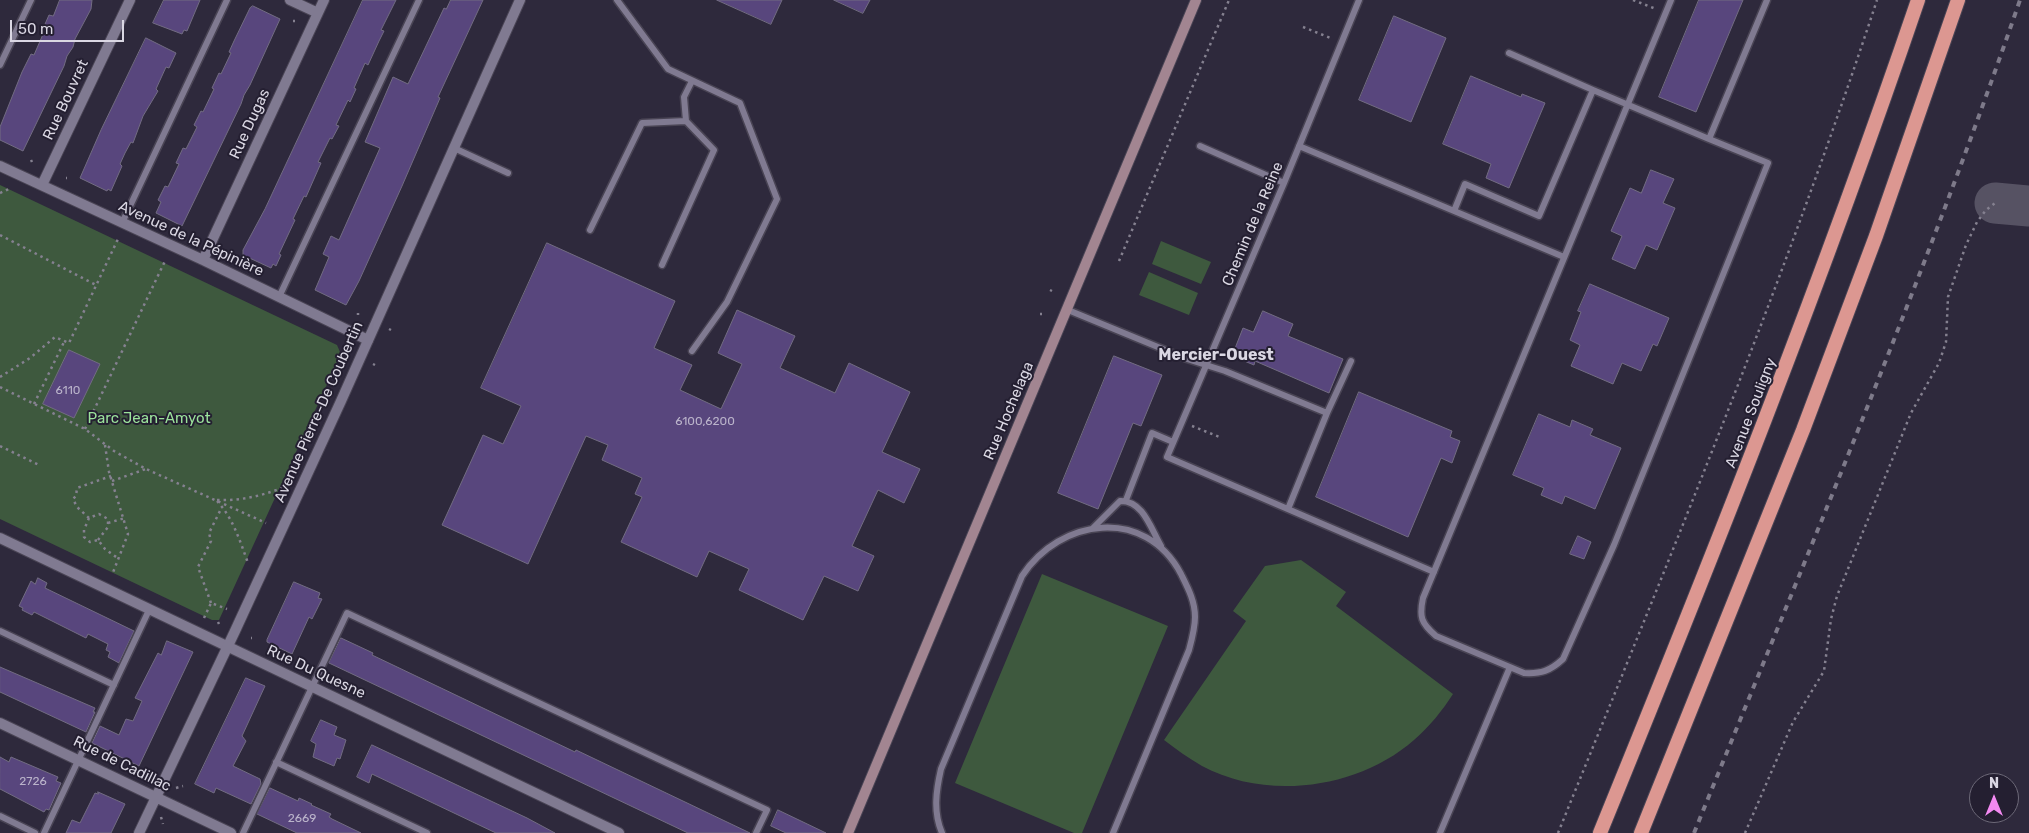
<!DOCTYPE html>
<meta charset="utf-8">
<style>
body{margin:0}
#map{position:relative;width:2029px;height:833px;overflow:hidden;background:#2e293c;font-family:Rubik,sans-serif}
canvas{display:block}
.north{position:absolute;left:1969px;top:773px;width:50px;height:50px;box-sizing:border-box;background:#241f31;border:1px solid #6d6978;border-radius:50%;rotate:0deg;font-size:14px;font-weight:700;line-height:20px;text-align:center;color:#dad7e3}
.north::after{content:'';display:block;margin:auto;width:18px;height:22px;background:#f389f1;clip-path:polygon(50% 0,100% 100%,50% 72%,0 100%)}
.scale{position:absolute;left:10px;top:20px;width:114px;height:22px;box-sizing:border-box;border:2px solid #dad7e3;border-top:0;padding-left:6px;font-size:15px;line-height:18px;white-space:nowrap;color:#dad7e3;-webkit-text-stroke:4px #241f31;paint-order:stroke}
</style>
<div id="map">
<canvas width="2029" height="833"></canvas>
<div class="north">N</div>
<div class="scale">50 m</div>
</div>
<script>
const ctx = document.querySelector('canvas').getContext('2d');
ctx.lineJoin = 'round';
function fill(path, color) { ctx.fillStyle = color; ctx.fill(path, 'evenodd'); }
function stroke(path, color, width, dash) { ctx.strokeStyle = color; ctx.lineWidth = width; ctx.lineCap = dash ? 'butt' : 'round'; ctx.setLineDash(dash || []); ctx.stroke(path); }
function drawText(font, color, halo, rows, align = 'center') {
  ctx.font = font + ' Rubik,sans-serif'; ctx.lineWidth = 4; ctx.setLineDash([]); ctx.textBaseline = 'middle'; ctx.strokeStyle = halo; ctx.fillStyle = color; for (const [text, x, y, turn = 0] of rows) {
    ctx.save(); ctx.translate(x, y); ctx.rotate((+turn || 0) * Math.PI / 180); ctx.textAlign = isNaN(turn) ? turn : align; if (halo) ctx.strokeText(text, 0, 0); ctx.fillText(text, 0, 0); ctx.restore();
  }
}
fill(new Path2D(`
 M0,185L337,345L340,352V356L219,620H212L0,519Z
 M1161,241L1211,262L1201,284L1152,264Z
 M1149,272L1198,293L1189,315L1139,295Z
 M1301,560L1346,592L1336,606L1453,694C1442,711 1430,726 1414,740C1358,789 1267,801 1202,766C1188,758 1176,749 1164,740L1246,621L1233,611L1265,566Z
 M1042,574L1168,626L1082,833H1074L955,783Z`), '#3e593e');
stroke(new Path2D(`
 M1995,203L2029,206`), '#565263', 41);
const building = new Path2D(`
 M60,0H92L91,9L75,39L73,47L67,56L64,66L23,151L0,140V127L22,72L31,54L34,55L44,32L42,31L49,15L53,16Z
 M164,0H200L187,31L184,30L182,34L153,23Z
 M363,0H396L381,30L384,31L379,41L368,65L365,63L354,88L356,89L350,102L348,100L336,125L339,126L332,139L330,138L318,162L321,163L306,197L304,196L293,219L295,220L279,254L281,255L276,266L273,264L271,268L243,255V250L265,209Z
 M451,0H483L438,97L440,98L402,186L359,281L346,305L315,290L329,257L323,254L331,236L339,240L380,148L365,142L393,77L408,84L444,8L446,9Z
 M717,0H782L771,24Z
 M834,0H870L863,13Z
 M1699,0H1743L1696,112L1659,97Z
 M253,6L280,19L250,85L244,95L241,104L182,226L156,213L161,202L158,200L165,186L168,187L179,164L176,163L183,148L186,149L197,127L194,125L201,111L203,112L214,89L212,88L219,73L221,74L231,53L229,52L234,41L250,8Z
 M1394,16L1446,38L1411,122L1359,100Z
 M146,38L176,53L169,68L166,67L156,89L158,91L143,116L133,143L131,142L125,153L120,164L122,166L111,191L108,189L107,191L80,178L101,130Z
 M1471,76L1521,97L1522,94L1545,103L1509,188L1486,178L1491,164L1443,144Z
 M1651,170L1674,179L1663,203L1675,208L1657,250L1646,245L1635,269L1612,259L1622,236L1611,231L1630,188L1641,193Z
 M547,243L675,301L654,348L692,365L680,390L721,409L742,364L718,353L737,310L795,336L780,368L835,393L849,363L910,392L882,452L920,469L904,503L878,490L852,546L874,556L858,591L824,576L803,620L739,590L749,569L709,551L697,577L621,542L642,497L635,494L642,478L602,460L608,445L586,436L528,564L442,525L483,435L503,444L521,406L481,388Z
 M1590,284L1669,318L1657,346L1653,344L1641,371L1622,363L1613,384L1571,366L1580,345L1570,340L1581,312L1578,311Z
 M1263,311L1293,324L1288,336L1343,359L1329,393L1255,361L1254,365L1232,356L1243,328L1253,332Z
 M69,350L100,364L74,418L43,404Z
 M1114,356L1162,375L1141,426L1133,423L1098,509L1058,493Z
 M1359,392L1452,431L1450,437L1460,441L1452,463L1441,458L1408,537L1316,497Z
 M1539,414L1570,427L1572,420L1593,429L1590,435L1621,448L1595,509L1565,496L1562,504L1541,495L1544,488L1513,475Z
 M1578,536L1591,542L1584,559L1570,554Z
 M38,578L47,583L45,588L134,631L119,663L108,657L110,652L106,650L108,644L88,634L86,638L34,612L32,615L22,610L23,608L19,606L31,581L35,584Z
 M294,582L320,593L318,598L322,599L312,619L309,617L292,654L267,642V640Z
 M341,638L373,653L372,655L575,752L576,750L750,833H688L329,663Z
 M167,641L193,652L139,766L92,743L100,726L119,735L126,719L133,721L142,701L135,698L158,653L161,655Z
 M0,667L95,708L93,712H95L86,732L0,692Z
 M246,678L265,686L242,736L246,741L233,766L260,779L261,784L251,804L216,788L214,793L195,784Z
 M321,720L337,727L334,735L346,740L340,759L337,758L334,766L313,757L316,744L311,741Z
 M372,745L527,818L555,833H496L372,774L369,783L357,777Z
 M0,757L9,762L11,757L58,777L56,781L61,783L49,810L46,809L44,812L0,789Z
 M270,788L298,801L299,798L312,804L311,805L331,814L329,817L332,819L361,833H297L257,814Z
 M98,792L125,804L111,833H66L72,820L80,823L95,793L98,794Z
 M778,810L826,833H786L771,826Z`);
fill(building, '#58467d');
stroke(building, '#726c82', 1);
const service = new Path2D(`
 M617,0L668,69L740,103L777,199L727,302L692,351
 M1359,0L1284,183L1167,457L1434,572
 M1671,0L1423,598C1419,617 1421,623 1436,636L1524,673C1541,674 1550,671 1563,659L1614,545L1768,163L1709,139
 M1509,53L1593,90
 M0,65L31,0
 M1200,146L1284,183
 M1299,146L1564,257
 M454,148L508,173
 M1454,211L1465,184L1539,216L1593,90L1709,139L1767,0
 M122,223L227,0
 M590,230L642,123L686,121
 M662,265L714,150L686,121L684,97L692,81
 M279,297L419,0
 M1068,310L1187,359L1225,371L1327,413L1288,509
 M1327,413L1351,361
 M1126,500L1152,433L1173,442
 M1093,528L1120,501C1143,500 1151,529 1161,546
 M0,631L114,685
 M276,762L427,833
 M0,816L35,833
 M44,833L150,608
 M243,833L347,613L767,810L756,833
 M942,833C933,812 936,791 941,769L1022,576C1060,518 1145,506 1181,574C1188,588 1195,601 1195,617C1195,628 1192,639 1189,650L1113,833
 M1440,833L1510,667`);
const minor = new Path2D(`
 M290,0L318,13
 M0,166L203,260L368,340
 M42,185L130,0
 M203,260L324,0
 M0,538L619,833`);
const tertiary = new Path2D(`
 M0,723L231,833
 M139,833L235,631L341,401L520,0`);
const secondary = new Path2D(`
 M848,833L1196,0`);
const trunk = new Path2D(`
 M1600,833C1712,558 1822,282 1918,0
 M1641,833L1803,430L1876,236L1958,0`);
stroke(service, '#494454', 9);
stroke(minor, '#494454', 12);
stroke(tertiary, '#494454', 12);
stroke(secondary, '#494454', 12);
stroke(trunk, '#494454', 16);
stroke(new Path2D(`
 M1633,0L1656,9
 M293,21H295
 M1303,27L1333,39
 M31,160L32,162
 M66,178H67
 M0,193L11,188
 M0,235L96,285
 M192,235V237
 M225,254H227
 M1119,261L1229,0
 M1050,290L1052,291
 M358,313V315
 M1040,314H1042
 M389,329L391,330
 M342,349H343
 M373,364L375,365
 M0,377L30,358L55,337L69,343L118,239
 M0,387L85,429L114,451L146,469L266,523
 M34,404L65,340
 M1192,426L1222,438
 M85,429L165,261
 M105,445L109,472L128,534L112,575
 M0,446L39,465
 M112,481L146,469
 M217,500C240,501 261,496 282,488
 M217,501C233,518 240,541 248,563
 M89,518L77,507L73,499L76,496L77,488L111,476
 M108,523L125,518
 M98,540L108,527V519L99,514L89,518L84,530V537L90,542L98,540L105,549L119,559
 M211,603L198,567L211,541L209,533L222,507
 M204,618L211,603L227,609
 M218,622L219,624
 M251,638H252
 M176,788L183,786
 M161,817L163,824
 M1558,833C1670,557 1784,283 1877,0
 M1745,833L1793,722L1824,671L1831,619L1837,596L1911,413L1939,363L1946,342L1948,297L1966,245L1977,222L1986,210L1995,203`), '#858190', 2.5, [2.5, 4]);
stroke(service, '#807a91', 6);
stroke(minor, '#807a91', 10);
stroke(tertiary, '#807a91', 10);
stroke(secondary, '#a28591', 10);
stroke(trunk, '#dc9791', 14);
stroke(new Path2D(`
 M1694,833C1806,557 1923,282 2020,0`), '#7e7a8a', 4, [6, 6]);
drawText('12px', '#bab3ca', null, [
 ["6110",68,391],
 ["6100,6200",705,422],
 ["2726",33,782],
 ["2669",302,819]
]);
drawText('15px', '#dad7e3', '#241f31', [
 ["Rue Bouvret",66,100,-65],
 ["Rue Dugas",250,124,-65],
 ["Chemin de la Reine",1253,224,-67],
 ["Avenue de la Pépinière",191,239,25],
 ["Rue Hochelaga",1009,411,-67],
 ["Avenue Pierre-De Coubertin",319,412,-66],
 ["Avenue Souligny",1751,413,-69],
 ["Rue Du Quesne",316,672,25],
 ["Rue de Cadillac",122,764,26]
]);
drawText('15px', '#9be29b', '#241f31', [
 ["Parc Jean-Amyot",149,419]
]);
drawText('bold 16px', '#dad7e3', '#241f31', [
 ["Mercier-Ouest",1216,355]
]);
</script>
